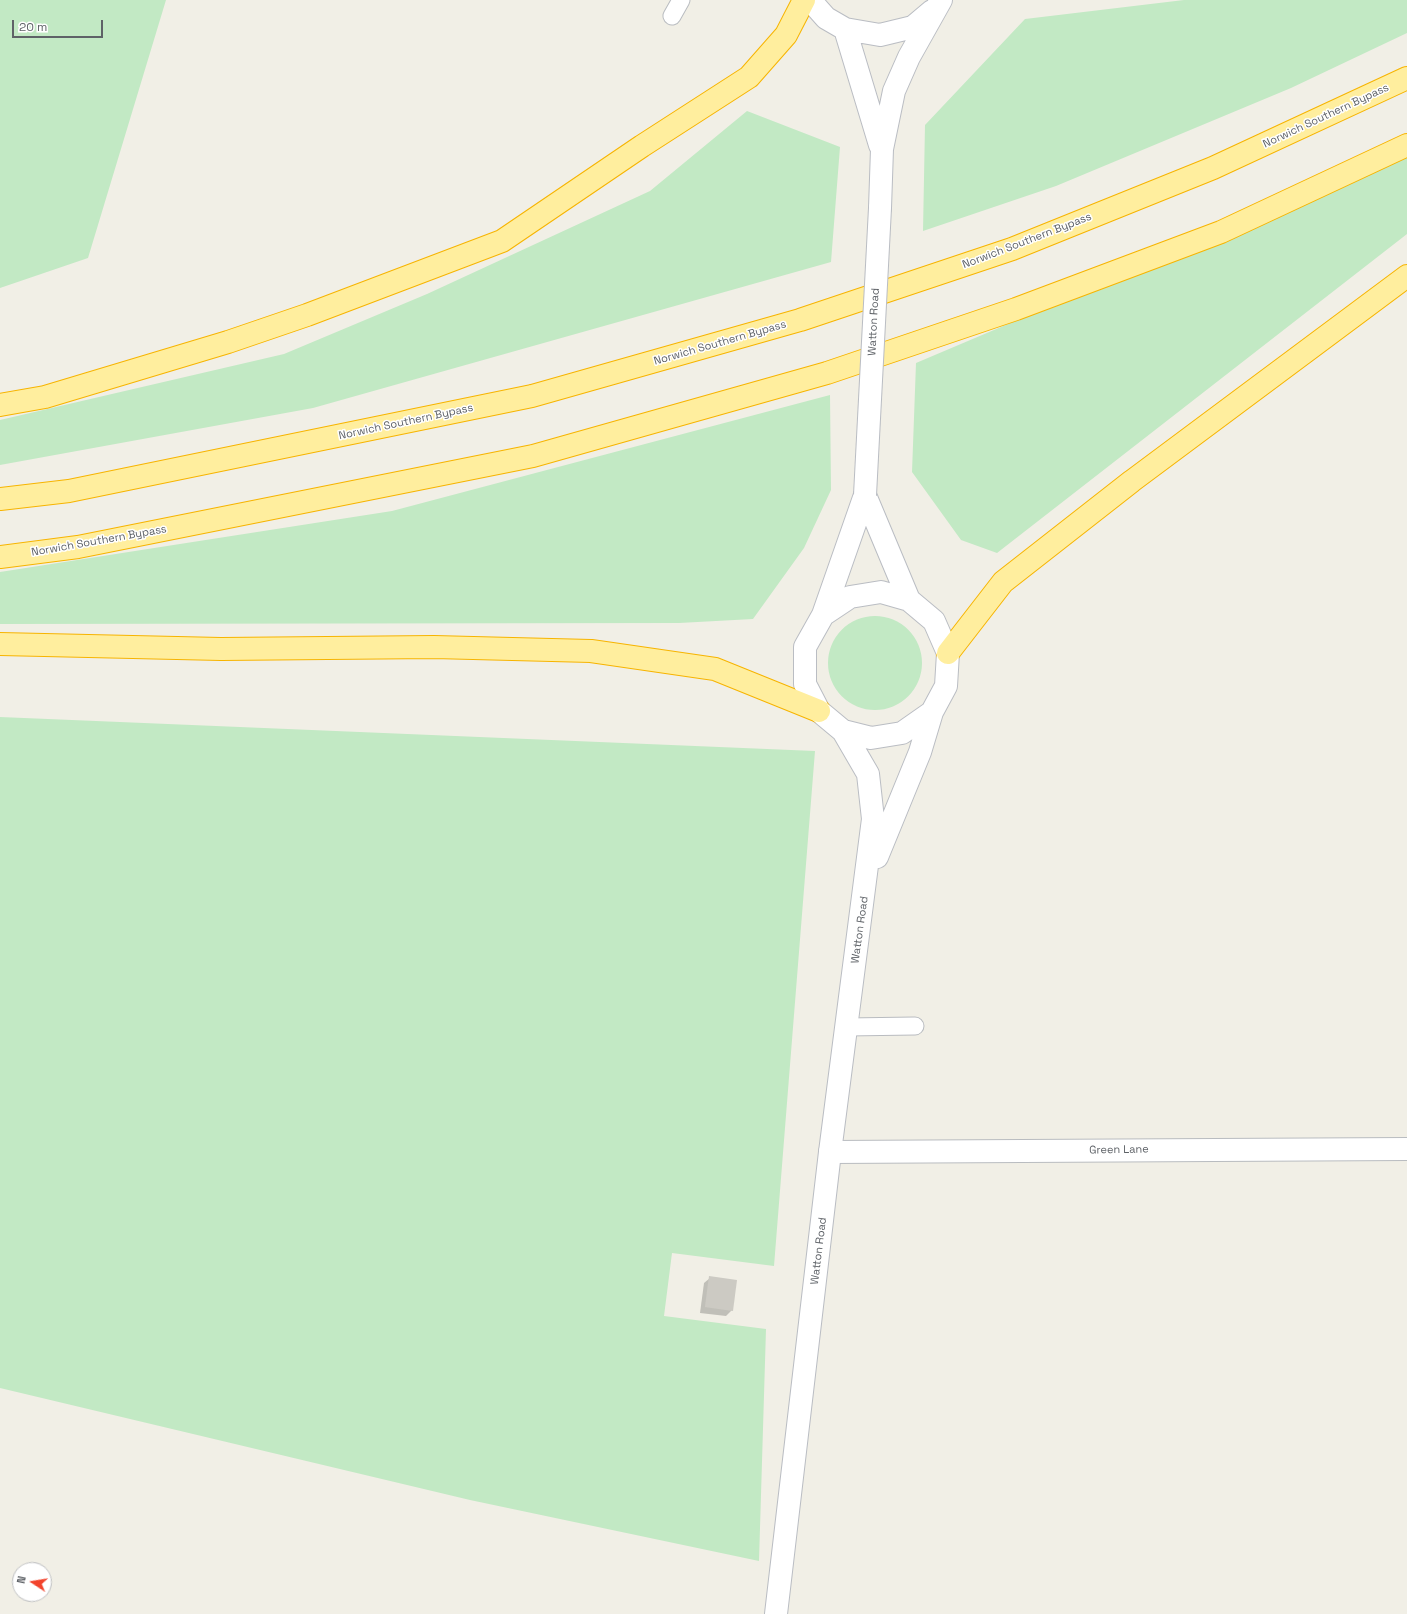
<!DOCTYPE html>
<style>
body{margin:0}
#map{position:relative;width:1407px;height:1614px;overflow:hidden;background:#f1efe6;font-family:"Space Grotesk",sans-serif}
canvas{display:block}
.north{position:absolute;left:12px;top:1562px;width:40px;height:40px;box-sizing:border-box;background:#fff;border:1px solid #bfc0c2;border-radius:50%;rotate:282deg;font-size:11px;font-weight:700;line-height:16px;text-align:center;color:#5e6267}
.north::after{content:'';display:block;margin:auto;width:14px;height:18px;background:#f2432c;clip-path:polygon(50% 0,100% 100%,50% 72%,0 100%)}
.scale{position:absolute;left:12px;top:20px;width:91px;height:18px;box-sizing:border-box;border:2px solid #5e6267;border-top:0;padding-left:5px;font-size:12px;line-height:14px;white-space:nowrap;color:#5e6267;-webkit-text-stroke:3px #fff;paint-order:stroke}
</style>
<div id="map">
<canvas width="1407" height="1614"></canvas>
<div class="north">N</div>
<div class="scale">20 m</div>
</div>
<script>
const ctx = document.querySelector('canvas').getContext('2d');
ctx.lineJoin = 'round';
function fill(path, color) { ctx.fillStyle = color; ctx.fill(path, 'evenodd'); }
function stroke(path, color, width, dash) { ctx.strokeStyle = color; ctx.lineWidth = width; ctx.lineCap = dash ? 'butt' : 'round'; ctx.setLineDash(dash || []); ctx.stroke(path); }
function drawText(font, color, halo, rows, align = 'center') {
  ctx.font = font + ' "Space Grotesk",sans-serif'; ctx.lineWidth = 3; ctx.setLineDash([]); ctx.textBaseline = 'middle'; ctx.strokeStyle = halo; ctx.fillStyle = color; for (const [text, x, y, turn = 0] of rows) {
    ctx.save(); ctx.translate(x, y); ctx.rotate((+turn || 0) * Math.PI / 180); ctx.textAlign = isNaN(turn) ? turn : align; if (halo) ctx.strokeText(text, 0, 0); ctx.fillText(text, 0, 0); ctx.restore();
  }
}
fill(new Path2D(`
 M0,0H166L88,258L0,288Z
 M1184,0H1407V33L1291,88L1056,186L923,231L925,125L1025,19Z
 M747,111L840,147L831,262L313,408L0,465V420L284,354L427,294L650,191Z
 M1407,155V234L997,553L961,540L912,472L916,363Z
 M830,395L831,490L804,548L753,619L679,623L0,624V572L392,511Z
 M828 663a47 47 0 1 1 94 0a47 47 0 1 1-94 0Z
 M0,717L815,751L774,1266L672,1253L664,1316L766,1329L759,1561L470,1500L0,1388Z`), '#c2e9c4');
fill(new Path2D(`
 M710,1278L732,1310L726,1316L700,1313L704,1283Z`), '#0003');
fill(new Path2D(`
 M709,1276L737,1280L733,1311L705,1307Z`), '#cccac3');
const service = new Path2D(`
 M672,16L681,0
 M847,1027L915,1026`);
const tertiary = new Path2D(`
 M830,1152L1407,1149`);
const secondary = new Path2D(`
 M810,0L826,18L845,29L880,35L913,27L932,11
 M845,29L880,145
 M880,208L882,149L894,91L909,57L941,0
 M865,495L909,600
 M823,615L850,597L881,592L909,600L934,621L948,653L946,686L932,712L920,752L877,857
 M843,731L871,738L902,733L932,712
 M776,1614L830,1152L873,819L868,774L843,731L819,711L805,684V647L823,615L865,495`);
const trunk = new Path2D(`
 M0,405L45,397L228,342L307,315L502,241L642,146L749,77L786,35L804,0
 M0,499L69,491L532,396L800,320L1012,249L1213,168L1407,78
 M0,557L78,547L533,456L827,373L1016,309L1221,232L1407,145
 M0,644L221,649L434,647L591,651L715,669L819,711
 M948,653L1003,582L1132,481L1407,276`);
stroke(service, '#b9bcc0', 19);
stroke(tertiary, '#b9bcc0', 24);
stroke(secondary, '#babdc3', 24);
stroke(trunk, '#f7b400', 24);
stroke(service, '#fff', 17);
stroke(tertiary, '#fff', 22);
stroke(secondary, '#fff', 22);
stroke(trunk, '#ffee9e', 22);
const secondaryBridge = new Path2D(`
 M865,495L880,208`);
stroke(secondaryBridge, '#babdc3', 24, []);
stroke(secondaryBridge, '#fff', 22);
drawText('11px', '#5e6267', '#fff', [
 ["Norwich Southern Bypass",1326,116,-25],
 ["Norwich Southern Bypass",1027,241,-21],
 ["Watton Road",874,322,-87],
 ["Norwich Southern Bypass",720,343,-16],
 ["Norwich Southern Bypass",406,422,-12],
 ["Norwich Southern Bypass",99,541,-10],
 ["Watton Road",860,930,-82],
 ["Green Lane",1119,1150,-1],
 ["Watton Road",819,1251,-83]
]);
</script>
